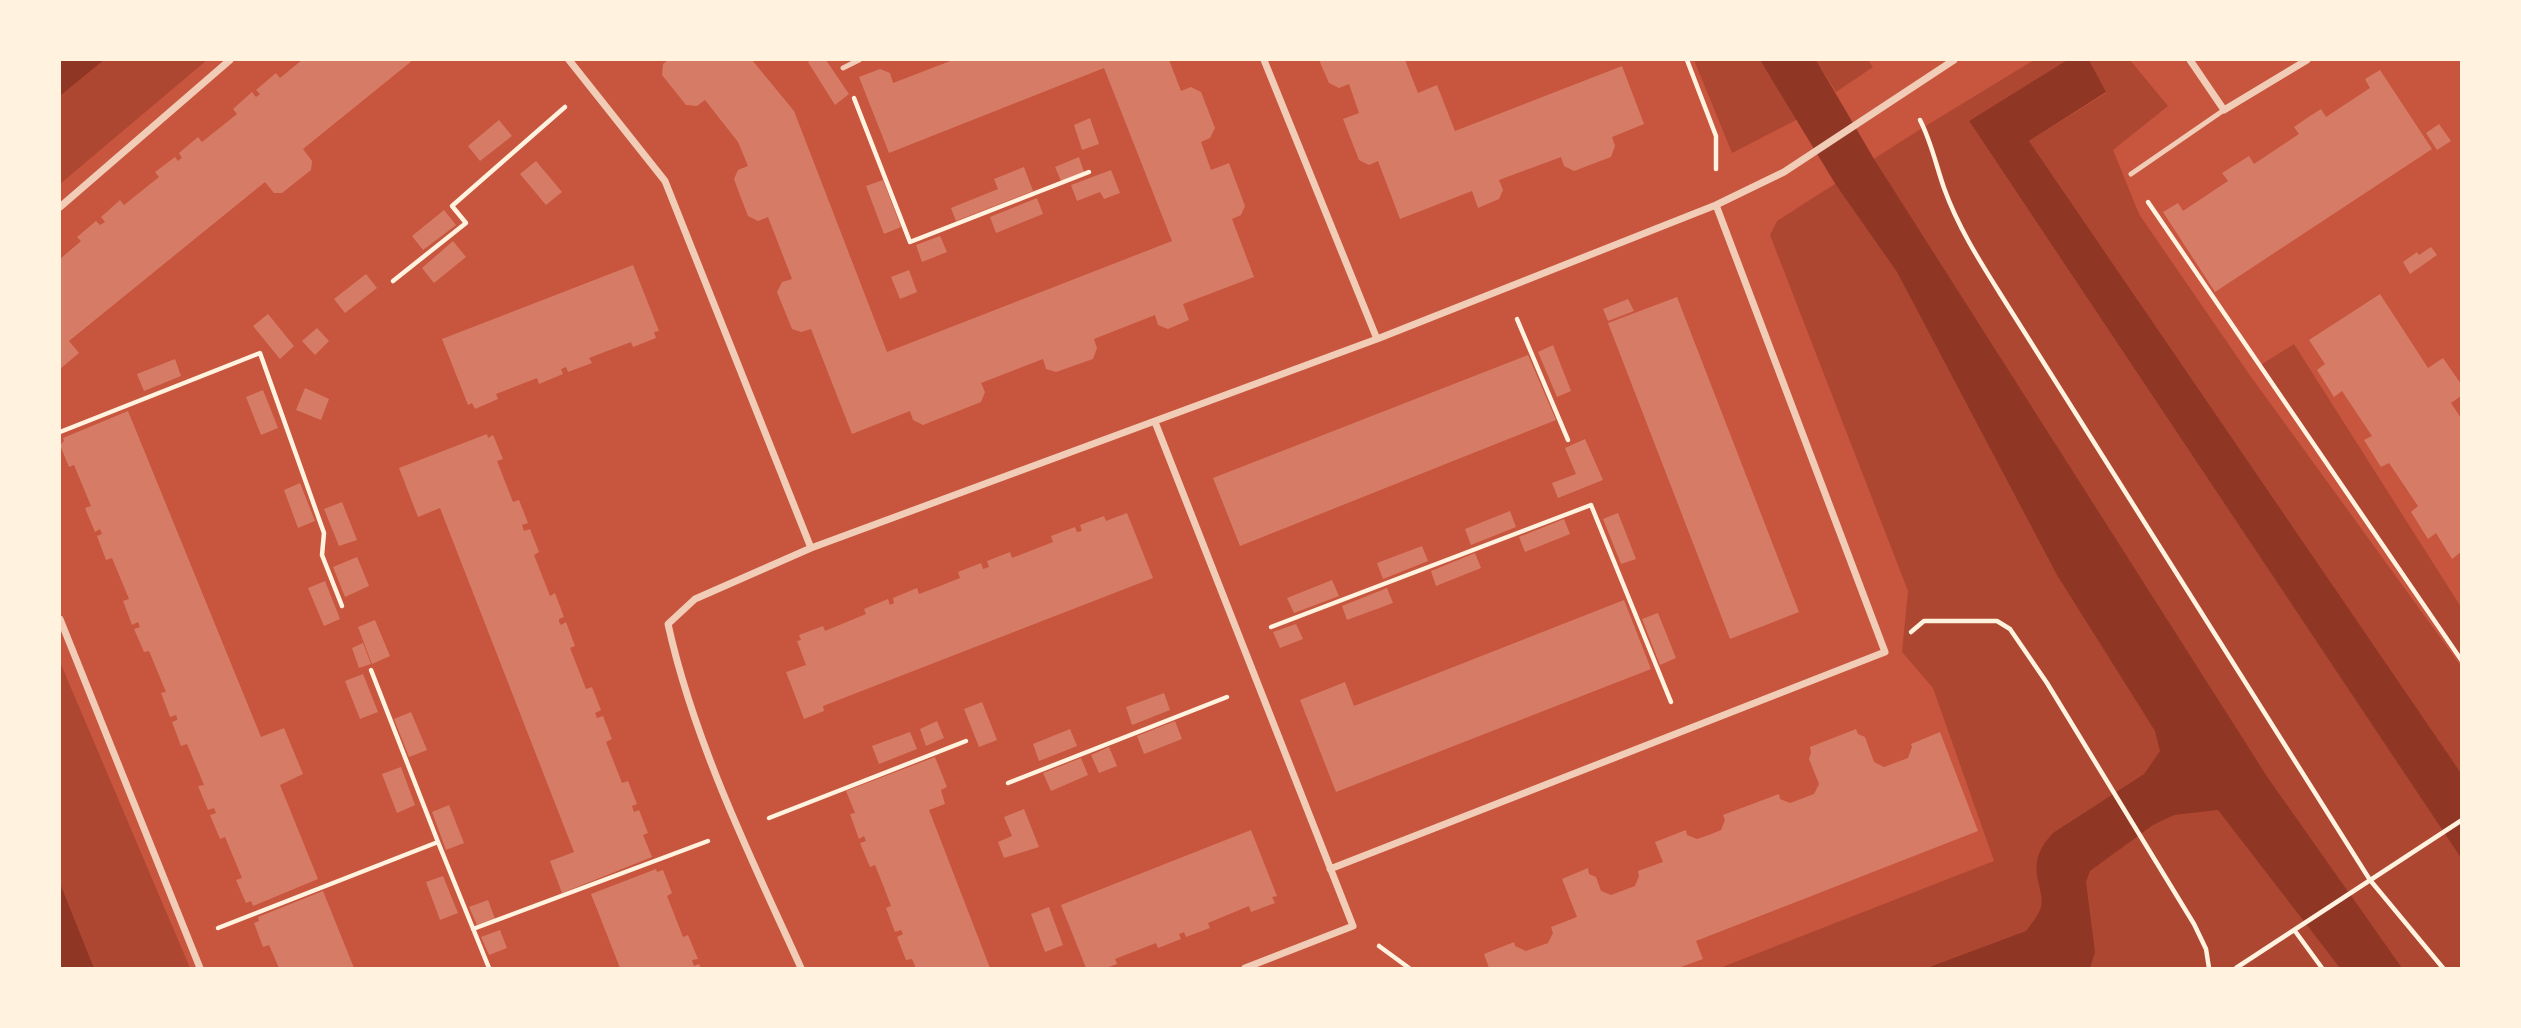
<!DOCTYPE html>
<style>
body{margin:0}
#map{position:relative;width:2521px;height:1028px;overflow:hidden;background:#c8553d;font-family:Cabin,sans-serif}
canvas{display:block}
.frame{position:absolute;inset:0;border:61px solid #fff3e0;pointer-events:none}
</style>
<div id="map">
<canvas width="2521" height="1028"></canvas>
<div class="frame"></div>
</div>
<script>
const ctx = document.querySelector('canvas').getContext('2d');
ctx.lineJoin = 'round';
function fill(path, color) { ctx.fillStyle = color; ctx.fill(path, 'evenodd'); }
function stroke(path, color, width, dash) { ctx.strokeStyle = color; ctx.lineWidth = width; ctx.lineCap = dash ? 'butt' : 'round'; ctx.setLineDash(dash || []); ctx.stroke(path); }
fill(new Path2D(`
 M104,60H207L60,184V96Z
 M1694,60H1760L1798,119L1732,153Z
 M1816,60H1868L1873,67L1836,92Z
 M2034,60H2067L1969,121L2461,858V968H1720L1994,861L1933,688L1902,652L1908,591L1770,235L1777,221L1919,130Z
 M2089,60H2130L2168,106L2113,150L2139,214L2249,374L2461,666V773L2029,141L2106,93Z
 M2294,344L2461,607V661L2259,366Z
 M60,662L190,968H94L60,883Z`), '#ae4732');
fill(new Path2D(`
 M60,60H104L60,96Z
 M1760,60H1816L1874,159L2268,778L2402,968H2340L2218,810L2174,815L2153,825L2090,871L2086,882L2095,952L2090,968H1927L2026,931C2032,923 2038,916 2041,907C2043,900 2040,891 2039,884C2033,863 2038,849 2053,833L2144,774L2160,751L2155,731L2057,575L1897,272L1836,185Z
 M2067,60H2089L2106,92L2029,141L2461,773V858L1969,121Z
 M60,883L94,968H60Z`), '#8f3625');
fill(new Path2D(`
 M302,60H413L303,149L312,161L311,170L282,193H274L265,182L69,341L79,353L60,369V259L81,241L77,237L96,221L100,225L105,222L101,217L120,200L124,205L159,177L155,172L175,157L178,161L180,159L182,158L179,153L198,137L202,142L237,114L233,109L252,92L256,97L260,94L256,90L276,73L280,78Z
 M668,60H752L794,111L887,352L1172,241L1104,68L889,153L859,77L880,69L890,73L893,83L953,60H1169L1181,91L1191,87L1201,92L1215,128L1210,138L1201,142L1211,170L1229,163L1245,206L1241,215L1232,219L1254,277L1183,304L1189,320L1168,329L1158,325L1155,315L1094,339L1097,348L1093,359L1056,372L1046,369L1043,359L981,383L985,392L981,402L923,425L913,420L910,411L852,434L811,329L801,332L792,329L777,292L782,282L792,279L768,217L758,221L748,216L741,198L734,179L738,170L748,166L738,142L705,100L697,106L686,105L662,75L663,64Z
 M811,60H826L849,94L835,105L808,62Z
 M1319,60H1405L1418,93L1437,85L1455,131L1622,66L1644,124L1612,137L1615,146L1611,157L1574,171L1564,166L1561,157L1499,180L1503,190L1499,199L1478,208L1472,191L1400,219L1378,161L1369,165L1359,160L1343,119L1359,113L1349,84L1339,88L1329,83Z
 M2380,70L2432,149L2215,292L2163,212L2178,203L2183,211L2228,181L2222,173L2249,156L2254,164L2299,134L2294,127L2307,118L2321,109L2326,117L2370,88L2365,79Z
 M1090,118L1099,144L1082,150L1074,125Z
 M499,120L512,136L480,161L468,146Z
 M2439,124L2451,141L2437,150L2426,133Z
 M1079,157L1084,172L1061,181L1055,167Z
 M536,161L562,192L546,205L520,174Z
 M1024,167L1033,191L956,221L951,208L998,189L994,179Z
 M1111,170L1120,193L1104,199L1100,192L1077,201L1071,185Z
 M883,180L901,227L884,234L866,186Z
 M1037,198L1043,214L996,233L990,217Z
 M444,210L456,225L423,250L412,236Z
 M940,236L947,252L922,262L916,245Z
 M453,241L466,257L434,283L422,268Z
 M2431,247L2437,255L2410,274L2403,262L2417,252L2419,255Z
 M633,265L659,331L654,332L656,338L633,347L631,342L589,358L592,363L568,372L566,367L561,369L563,374L539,384L537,378L496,394L498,399L475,409L472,403L468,405L442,339Z
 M909,270L917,292L900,299L891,277Z
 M366,274L377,288L345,313L334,299Z
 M2380,294L2428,368L2443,358L2461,384V396L2451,403L2461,418V552L2452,559L2436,533L2428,539L2411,512L2418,506L2389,463L2381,467L2364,440L2372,436L2342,391L2334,397L2317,370L2325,364L2309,340Z
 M1677,297L1799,612L1730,639L1608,323Z
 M1628,299L1634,311L1608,321L1603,309Z
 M268,314L294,346L280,359L253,326Z
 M317,328L329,341L315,355L302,341Z
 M1553,345L1571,391L1557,397L1538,352Z
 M1528,355L1556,420L1240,546L1213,478Z
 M175,359L181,376L144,391L137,374Z
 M305,388L329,399L321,420L296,410Z
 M263,390L278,428L261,435L246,397Z
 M128,411L261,737L284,728L303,774L280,785L318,879L253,906L251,901L246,903L236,880L242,878L225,837L220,839L210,815L216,813L214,808L208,810L198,786L204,785L187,744L181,746L172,722L177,720V718L176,715L170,717L161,693L166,692L149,651L144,652L134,629L140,627L138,622L132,625L123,601L129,599L112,558L106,560L97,536L102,534L100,529L95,532L85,508L91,506L74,465L69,467L60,445L64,441L63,438Z
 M487,434L488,438L493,435L503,459L497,461L513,502L519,500L528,523L522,525L524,531L530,529L539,552L534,555L550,596L555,593L564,617L559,619V622L561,625L566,622L575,646L570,648L586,689L592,687L601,710L595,713L597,718L603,716L612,739L606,742L622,783L628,781L637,804L632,806L634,812L639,810L648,833L643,835L652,857L562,893L550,861L574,852L440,508L418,517L399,468Z
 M1585,439L1603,480L1558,498L1552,483L1576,474L1565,448Z
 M300,483L315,521L298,528L284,490Z
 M342,502L357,540L339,546L324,509Z
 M1510,511L1516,527L1471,545L1465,529Z
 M1127,513L1153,578L823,706L824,711L804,719L786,672L806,665L797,641L801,640L799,635L823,626L825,631L866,614L864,609L888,599L890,605L894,603L893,598L917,588L919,594L940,586L960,578L958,572L981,563L983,569L989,567L987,561L1010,552L1012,558L1053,542L1051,536L1075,527L1077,532L1082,531L1080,525L1104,516L1106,521Z
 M1618,513L1636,559L1621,564L1603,519Z
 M1564,519L1570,534L1525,552L1519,537Z
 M1422,546L1428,561L1383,579L1377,563Z
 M1475,553L1481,568L1436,586L1431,571Z
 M357,557L369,586L345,597L333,567Z
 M1332,580L1339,596L1294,613L1287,598Z
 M325,581L340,619L324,626L308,588Z
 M1387,588L1393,603L1347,620L1342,606Z
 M1624,600L1651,669L1336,792L1300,700L1345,682L1354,706Z
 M1658,613L1676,658L1660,665L1642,619Z
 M375,620L390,656L372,664L358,627Z
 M1296,624L1303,639L1280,648L1273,632Z
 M363,643L371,664L359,668L352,648Z
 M363,674L378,712L360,719L345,681Z
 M1164,693L1170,710L1132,725L1126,707Z
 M982,702L997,740L979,747L964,709Z
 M411,712L427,750L409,757L394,719Z
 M937,721L944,738L926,746L920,729Z
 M1175,721L1182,739L1144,754L1137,736Z
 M1070,729L1077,746L1039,761L1033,744Z
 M1856,729L1858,734L1865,737L1874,762L1884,767L1908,758L1912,747L1911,744L1940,732L1978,831L1696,941L1703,959L1678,968H1489L1484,954L1514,942L1515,946L1526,951L1548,943L1553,933L1551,927L1577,917L1562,879L1588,868L1589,874L1596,877L1601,891L1611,895L1635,886L1639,876L1638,871L1663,862L1655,842L1686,830L1687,835L1697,839L1709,835L1721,830L1725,820L1723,815L1779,794L1780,799L1790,803L1814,794L1819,784L1809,759L1811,752L1810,747Z
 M910,732L917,749L879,764L872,746Z
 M1109,747L1117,766L1099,773L1091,755Z
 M935,757L947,787L941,790L945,804L929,810L990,968H916L912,959L906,960L897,937L903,934L901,930L895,932L886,908L891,906L883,885L875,865L870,867L860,843L866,841L864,836L859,839L850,814L855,813L846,791Z
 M1081,758L1088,775L1051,791L1043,773Z
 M401,767L415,805L397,813L382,774Z
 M449,805L464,843L446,850L432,812Z
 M1024,809L1039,847L1004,858L998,842L1012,836L1004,817Z
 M1251,830L1277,896L1272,897L1275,903L1251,912L1249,906L1208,923L1210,928L1186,937L1184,932L1182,933L1179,934L1181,939L1158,948L1156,943L1115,959L1117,964L1106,968H1086L1061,905Z
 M656,869L657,872L663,870L672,893L667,896L683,937L688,935L698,959L692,960L694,966L699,964L701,968H620L591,894Z
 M443,876L458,913L440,920L426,882Z
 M323,891L354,968H279L269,945L263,947L254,923L259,921L258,917Z
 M488,900L495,919L477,925L469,907Z
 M1049,907L1063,945L1045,952L1031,914Z
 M500,930L507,948L489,955L481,937Z`), '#d67c66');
stroke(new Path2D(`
 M1687,60L1716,136V169
 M854,98L910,242L1089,172
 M1920,120C1931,141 1936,165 1944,188C1958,227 1979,260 2001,295L2370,880L2443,968
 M2148,202L2462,661
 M393,281L466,223L452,206L565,107
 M1517,319L1568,440
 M60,432L260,353L324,533L322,555L342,606
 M1271,627L1591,505L1671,702
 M1911,632L1924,621H1997L2010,629L2047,683L2194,924L2206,949L2209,968
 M1008,783L1227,697
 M769,818L966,741
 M438,842L489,968
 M218,928L438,842L371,670
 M473,929L708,841
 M2295,931L2322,968
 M1379,946L1409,968
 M2236,968L2462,820`), '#fff3e0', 4.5);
stroke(new Path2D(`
 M843,68L859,60
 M2131,174L2224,110`), '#f1ccb7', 5);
stroke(new Path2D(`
 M569,60L665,181L811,548
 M1264,60L1377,339
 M2190,60L2224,110L2307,60
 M60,207L230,60
 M1155,422L1353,926L1245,968
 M60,619L200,968
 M1330,869L1885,652L1716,205
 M801,968C751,858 694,742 668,624L695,599L811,548L1377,339L1716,205L1784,172L1954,60`), '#f1ccb7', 7);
</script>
